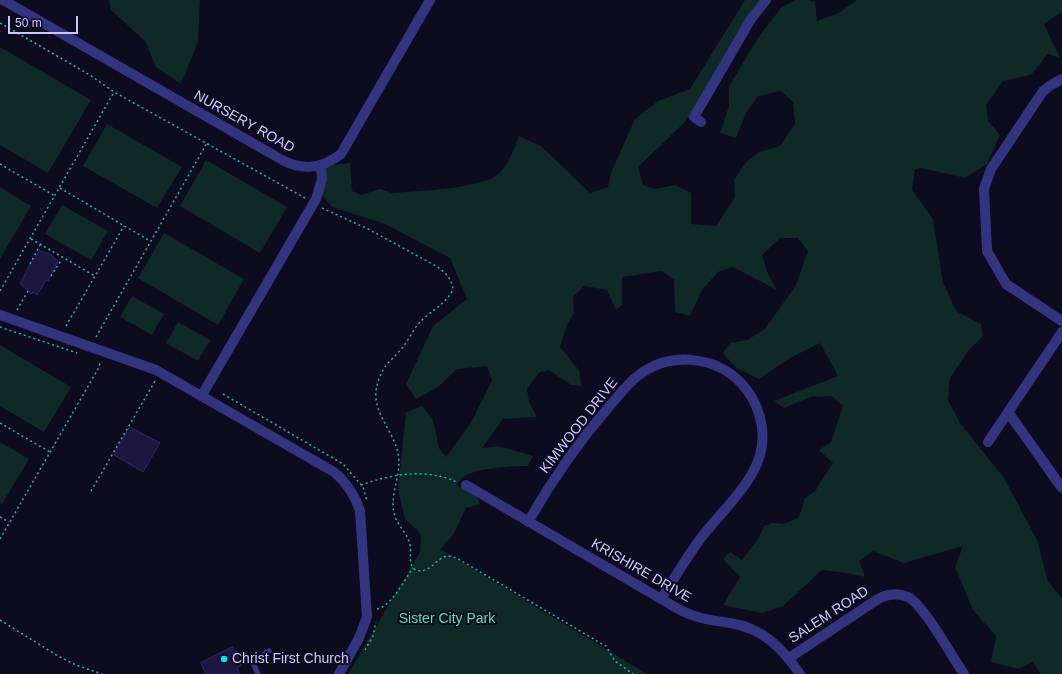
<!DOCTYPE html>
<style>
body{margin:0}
#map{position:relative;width:1062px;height:674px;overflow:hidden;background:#0d0b1e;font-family:Helvetica,sans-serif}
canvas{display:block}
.scale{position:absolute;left:8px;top:16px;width:70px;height:18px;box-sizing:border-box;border:2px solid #ccc8ff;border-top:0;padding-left:5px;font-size:12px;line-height:14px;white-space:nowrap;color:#ccc8ff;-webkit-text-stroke:3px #0d0b1e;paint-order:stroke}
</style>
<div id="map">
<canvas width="1062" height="674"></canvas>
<div class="scale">50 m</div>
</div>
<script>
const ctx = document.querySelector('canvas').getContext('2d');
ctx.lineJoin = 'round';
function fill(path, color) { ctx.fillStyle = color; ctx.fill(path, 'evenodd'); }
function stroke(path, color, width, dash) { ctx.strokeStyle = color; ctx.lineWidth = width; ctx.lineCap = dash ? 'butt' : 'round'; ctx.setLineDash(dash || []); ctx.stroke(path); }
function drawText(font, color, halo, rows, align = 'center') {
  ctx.font = font + ' Helvetica,sans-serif'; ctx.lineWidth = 4; ctx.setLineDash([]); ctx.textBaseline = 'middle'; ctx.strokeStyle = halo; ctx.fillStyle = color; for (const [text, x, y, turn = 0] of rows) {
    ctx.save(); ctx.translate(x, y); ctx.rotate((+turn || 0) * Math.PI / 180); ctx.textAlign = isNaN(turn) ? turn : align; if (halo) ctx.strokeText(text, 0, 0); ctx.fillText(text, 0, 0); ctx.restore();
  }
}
fill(new Path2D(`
 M109,0H200L198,42L181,84L156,67L145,41L111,10Z
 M745,0H761L753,9L703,97L685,122L638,167L643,185L655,189L675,185L691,193V224L716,226L735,197L734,180L747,161L759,152L780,146L795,124L793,102L781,91L758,96L746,113L736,138L720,133L729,106V86L760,35L781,8L795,0H808L815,2L817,21L839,13L857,0H1062V13L1058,14L1044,24L1060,58L1048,54L1031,75L1003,81L986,105L988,121L1000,135L987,164L965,178L921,168L915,169L912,190L933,219L943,282L956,311L981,324L983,336L968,351L950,378L948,400L960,423L1004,478L1037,540L1048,582L1062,598V674H1041L1032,662L1018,669L991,662L996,636L973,610L955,567L963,546L904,563L873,551L859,561L865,577L846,573L822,570L783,606L762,613L723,605L740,577L723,559L730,552L742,560L758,539L764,526L773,523L784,524L799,517L805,498L815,491L833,463L819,450L831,442L843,406L832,396L811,397L784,408L774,401L838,376L820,343L790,358L759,379L736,368L723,353L730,343L747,340L765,329L796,285L808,251L798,238H780L762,255L768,274L777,290L733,267L718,272L702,290L690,316L675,312L674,280L662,271L622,277V305L616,310L607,290L584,286L573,297L574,313L567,325L560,347L579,370L581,386L571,385L549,370L540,372L527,389L529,402L537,417L503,419L482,448L498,446L533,456L528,466C514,466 472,468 462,478C460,480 458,483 456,485L475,492L480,504L466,508L453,535L440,549L647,674H348L420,552L421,534L405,519L398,490L406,412L422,406L433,419L439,448L446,457L471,423L492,380L487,366L457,369L438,387L416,399L406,384L433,326L467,299L450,258L385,224L332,207L315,187L319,171L333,165L350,163L352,191L361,195L380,189L392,193C418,191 475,189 496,176C506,169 515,148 519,136L541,146L590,193L608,187L611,173L635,119L658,101L690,89Z
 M0,47L91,100L48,173L0,145Z
 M107,124L182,167L157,208L83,166Z
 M206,160L287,207L260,253L180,206Z
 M0,187L31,206L0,259Z
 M62,205L108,231L91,260L45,234Z
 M164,233L244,279L218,325L138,278Z
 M132,296L164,314L152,335L120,317Z
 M178,322L210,340L198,361L166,343Z
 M0,345L71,387L44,432L0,406Z
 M0,442L29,459L2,504L0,503Z`), '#0e2926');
const building = new Path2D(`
 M40,251L50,254L58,261L48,281L46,280L37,295L33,292L32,294L20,284L30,264Z
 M130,427L160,443L143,472L114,455Z
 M233,647L242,665L237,668L240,674H206L201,663Z`);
fill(building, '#1d1640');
stroke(building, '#31276d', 1);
stroke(new Path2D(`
 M0,23L90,75L114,92L305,198
 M0,164L55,196
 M60,188L150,241
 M322,208L368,229L436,266C445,272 452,279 453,289C448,302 431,311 421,321C413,329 409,340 402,348C395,357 385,364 381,374C363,412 398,428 399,462C399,479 390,497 394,513C397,526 408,533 410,545C412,553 407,566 416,570C430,575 436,557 448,556C452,556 456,558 460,560L597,641L606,646L615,661L633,674
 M31,239L95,276
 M30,264L40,245
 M51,276L62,259
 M0,291L114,92
 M17,310L28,291
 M66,326L124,226
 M0,327L77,353
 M96,337L207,143
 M223,394L343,464L363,487L367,501
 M0,423L50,452
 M361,485C392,474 426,468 457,482
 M91,491L155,381
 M0,517L9,522
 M0,539L98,369L101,361
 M377,609C391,607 405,579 413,568
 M0,620L58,656L76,665L102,674
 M365,650L373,636L376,622`), '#27b4a5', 1.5, [2, 3]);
stroke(new Path2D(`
 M258,674L254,665V661L269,651`), '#333480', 5.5);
stroke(new Path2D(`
 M3,0L284,161C305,171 323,168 341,154L430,0
 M1062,79L1051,85L1043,91L991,169L984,189L987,251L1006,284L1062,321
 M701,122L694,117L751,19L766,0
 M0,315L156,370L334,472C347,483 355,495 360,511L367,617L359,638L339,674
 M202,395L316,199L322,179L321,166
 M1008,412L1062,488
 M988,442L1062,332
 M466,485L680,610C698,619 711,620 730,623C763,628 782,648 800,674
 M528,522C552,480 580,440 612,403C620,394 628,383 639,375C669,352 714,355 741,383C759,402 767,430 760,455C752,485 719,514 701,538C686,558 674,579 661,599
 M789,658L878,599C887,594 898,593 908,597C924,605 952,657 964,674`), '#333480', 10);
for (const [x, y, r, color] of [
 [224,659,4,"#00e8f3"]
]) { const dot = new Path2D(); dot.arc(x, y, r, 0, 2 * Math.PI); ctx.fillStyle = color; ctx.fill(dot); stroke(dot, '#0d0b1e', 1.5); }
drawText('14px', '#ccc8ff', '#0d0b1e', [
 ["NURSERY ROAD",244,122,29],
 ["KIMWOOD DRIVE",579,426,-52],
 ["KRISHIRE DRIVE",641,571,30],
 ["SALEM ROAD",829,615,-33]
]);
drawText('14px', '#4fe4b7', '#0d0b1e', [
 ["Sister City Park",447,619]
]);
drawText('14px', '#ccc8ff', '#0d0b1e', [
 ["Christ First Church",232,659]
], 'left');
</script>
